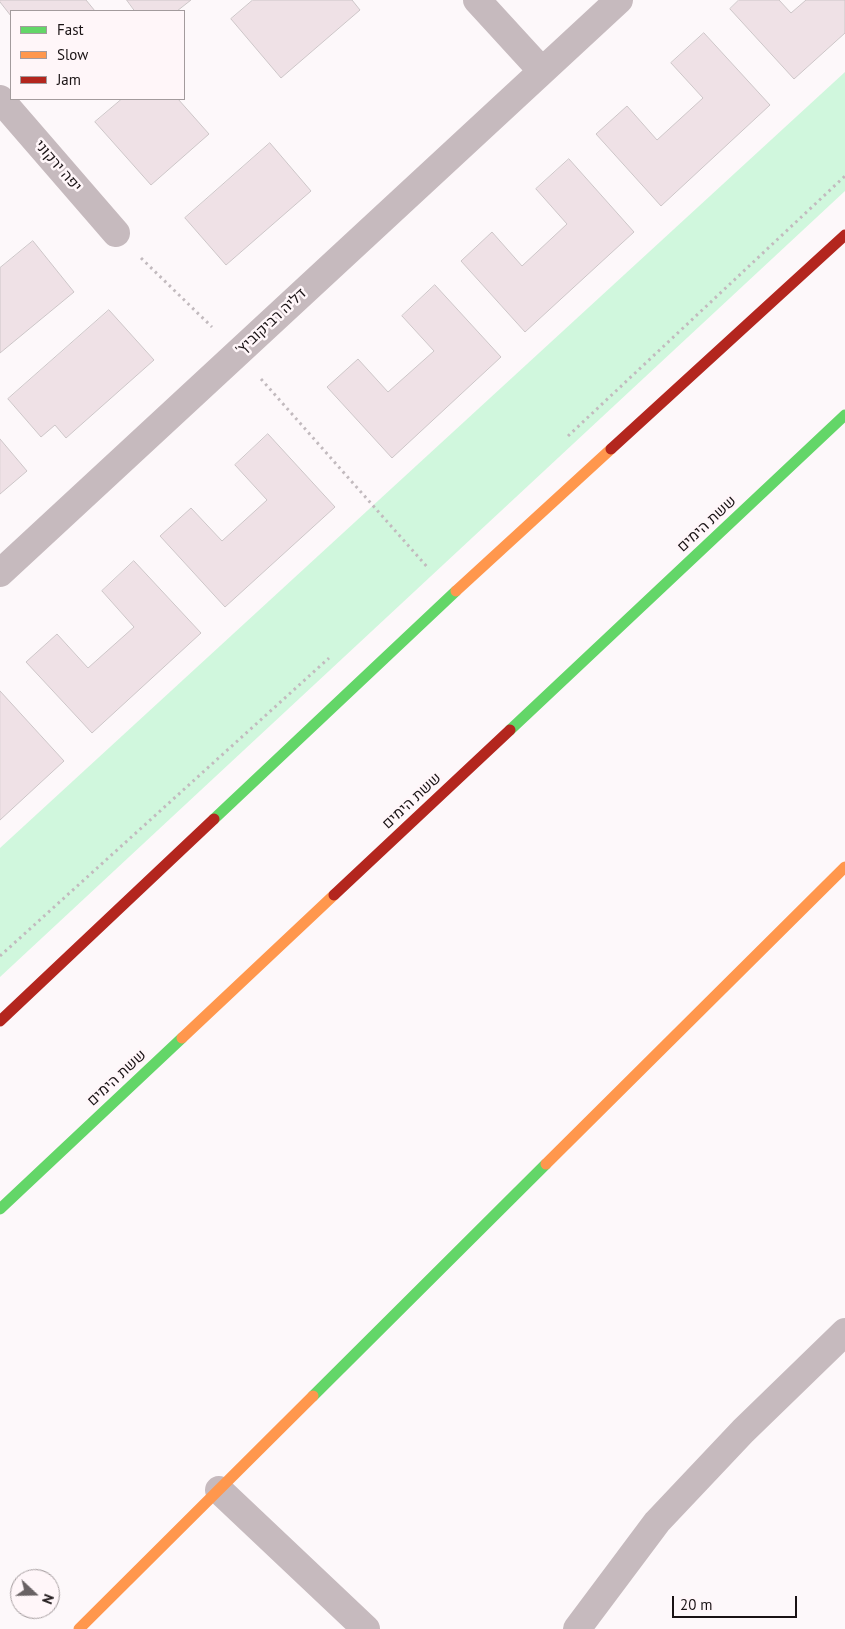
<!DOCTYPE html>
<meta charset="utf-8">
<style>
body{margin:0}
#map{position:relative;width:845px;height:1629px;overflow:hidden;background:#fdf8fa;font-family:"PT Sans",sans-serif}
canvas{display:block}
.legend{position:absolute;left:10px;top:10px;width:175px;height:90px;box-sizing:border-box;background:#fff6f9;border:1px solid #a39b9d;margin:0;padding:6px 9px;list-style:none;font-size:15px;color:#191214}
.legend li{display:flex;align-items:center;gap:10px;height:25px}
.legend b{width:25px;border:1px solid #a39b9d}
.north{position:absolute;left:10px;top:1569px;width:50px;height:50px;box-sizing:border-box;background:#fff6f9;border:1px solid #a39b9d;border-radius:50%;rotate:111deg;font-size:14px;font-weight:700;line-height:20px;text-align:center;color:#191214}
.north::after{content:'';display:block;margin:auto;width:18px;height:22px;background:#696264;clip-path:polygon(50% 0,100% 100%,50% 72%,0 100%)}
.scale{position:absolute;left:672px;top:1596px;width:125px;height:22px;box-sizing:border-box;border:2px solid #191214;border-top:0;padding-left:6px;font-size:15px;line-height:18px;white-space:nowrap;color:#191214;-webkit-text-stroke:4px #fff6f9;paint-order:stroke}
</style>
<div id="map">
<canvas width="845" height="1629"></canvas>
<ul class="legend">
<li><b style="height:6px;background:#63d668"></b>Fast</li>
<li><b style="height:6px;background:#ff974d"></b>Slow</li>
<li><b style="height:6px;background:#b3261e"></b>Jam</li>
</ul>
<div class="north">N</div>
<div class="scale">20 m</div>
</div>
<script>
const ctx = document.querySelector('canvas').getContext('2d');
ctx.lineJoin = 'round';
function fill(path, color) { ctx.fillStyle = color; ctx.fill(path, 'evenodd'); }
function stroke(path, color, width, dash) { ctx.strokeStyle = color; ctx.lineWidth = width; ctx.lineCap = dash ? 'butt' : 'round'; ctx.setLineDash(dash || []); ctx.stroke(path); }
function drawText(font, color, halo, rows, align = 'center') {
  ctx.font = font + ' "PT Sans",Heebo,sans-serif'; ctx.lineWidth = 5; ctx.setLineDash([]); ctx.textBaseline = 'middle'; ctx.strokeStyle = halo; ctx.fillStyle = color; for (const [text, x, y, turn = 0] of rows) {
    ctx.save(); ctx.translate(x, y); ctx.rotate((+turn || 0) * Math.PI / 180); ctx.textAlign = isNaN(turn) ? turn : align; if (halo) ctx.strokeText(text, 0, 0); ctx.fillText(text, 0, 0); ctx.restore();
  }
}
fill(new Path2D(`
 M845,72V191L0,977V848Z`), '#d0f7dd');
const building = new Path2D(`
 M0,0H86L95,11H11V16L0,2Z
 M127,0H191L177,11H135Z
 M253,0H352L360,10L281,78L231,19Z
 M739,0H779L791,13L806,0H845V33L794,79L730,9Z
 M704,33L770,105L661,206L596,134L627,106L657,140L703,98L671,63Z
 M122,99H178L209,134L151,185L95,122Z
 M270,143L311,191L226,265L185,218Z
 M569,159L634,232L525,332L461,261L492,232L522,266L567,224L536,189Z
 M33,241L74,292L0,353V268Z
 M435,285L501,357L392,458L327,387L358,359L388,392L434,351L402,316Z
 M109,310L154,360L66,438L55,425L41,437L8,399Z
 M268,434L335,507L225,607L160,536L191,508L222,541L267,500L235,465Z
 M0,439L27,471L0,494Z
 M134,561L201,633L92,733L26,662L57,634L88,668L134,627L102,591Z
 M0,691L64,761L0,820Z`);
fill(building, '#efe1e6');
stroke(building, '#cdc6c8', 1);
stroke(new Path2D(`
 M141,258L212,327
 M261,379L429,569
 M568,436L845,176
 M0,956L329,658`), '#c2babe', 3, [2.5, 4]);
stroke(new Path2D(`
 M477,0L542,71
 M0,99L116,233
 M0,573L619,0
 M219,1490L366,1629
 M577,1629L657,1522L743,1431L845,1332`), '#c6babe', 28);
stroke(new Path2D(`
 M510,730L845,415
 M214,819L456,591
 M0,1209L182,1038
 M313,1396L546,1164`), '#63d668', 11);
stroke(new Path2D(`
 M456,591L611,449
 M182,1038L334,895
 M546,1164L845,867
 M79,1629L313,1396`), '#ff974d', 11);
stroke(new Path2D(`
 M611,449L845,235
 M334,895L510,730
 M0,1021L214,819`), '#b3261e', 11);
drawText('15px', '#191214', '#fff6f9', [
 ["יפה ירקוני",58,166,49],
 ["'דליה רביקוביץ",271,322,-43],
 ["ששת הימים",707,524,-43],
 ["ששת הימים",412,801,-43],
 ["ששת הימים",117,1078,-43]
]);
</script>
